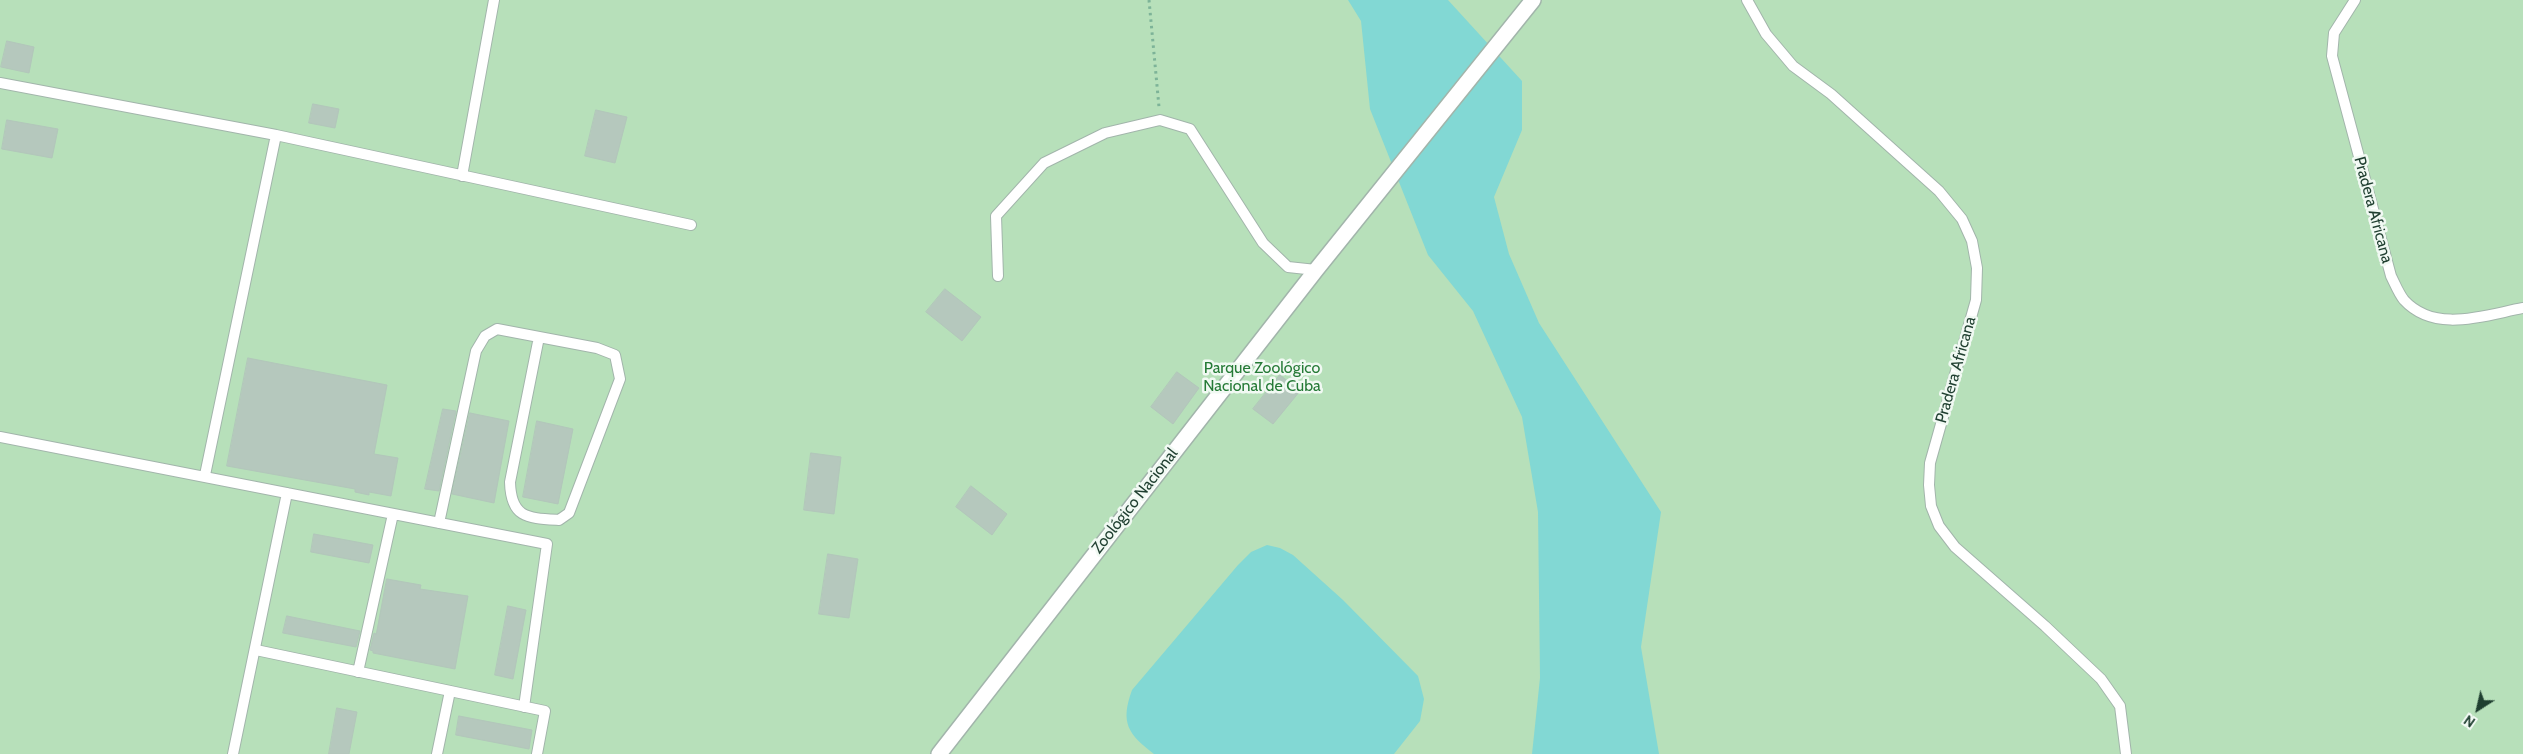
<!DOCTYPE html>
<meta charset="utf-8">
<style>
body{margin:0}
#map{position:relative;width:2523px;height:754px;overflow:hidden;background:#e0ede5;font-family:Cabin,sans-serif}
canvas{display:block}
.north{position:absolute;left:2453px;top:684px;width:50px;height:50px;-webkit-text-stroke:4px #f1f9f3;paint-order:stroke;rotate:215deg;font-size:14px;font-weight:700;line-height:20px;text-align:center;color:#1f3f30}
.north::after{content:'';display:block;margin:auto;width:18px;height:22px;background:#1f3f30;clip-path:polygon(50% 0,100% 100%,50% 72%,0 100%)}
</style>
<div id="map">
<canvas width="2523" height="754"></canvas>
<div class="north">N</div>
</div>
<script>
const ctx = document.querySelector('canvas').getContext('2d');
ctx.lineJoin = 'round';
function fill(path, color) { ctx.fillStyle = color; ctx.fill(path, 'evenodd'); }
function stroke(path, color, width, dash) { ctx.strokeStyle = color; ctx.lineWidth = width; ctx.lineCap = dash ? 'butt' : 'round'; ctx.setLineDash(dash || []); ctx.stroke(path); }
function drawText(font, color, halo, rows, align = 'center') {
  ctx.font = font + ' Cabin,sans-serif'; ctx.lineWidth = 5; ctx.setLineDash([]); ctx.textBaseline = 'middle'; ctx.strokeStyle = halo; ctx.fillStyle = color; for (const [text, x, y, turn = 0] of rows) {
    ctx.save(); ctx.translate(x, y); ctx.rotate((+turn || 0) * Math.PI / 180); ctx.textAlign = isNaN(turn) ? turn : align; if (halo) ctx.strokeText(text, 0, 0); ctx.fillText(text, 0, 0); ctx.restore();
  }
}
fill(new Path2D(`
 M0,0H2523V754H0Z`), '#b7e0ba');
fill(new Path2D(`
 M1348,0H1448L1522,81V130L1494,197L1509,254L1539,323L1661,512L1641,647L1659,754H1532L1540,678L1538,512L1522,417L1473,311L1428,255L1370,109L1361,21Z
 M1267,545L1280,548L1293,555L1343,600L1418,676L1424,699L1420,721L1394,754H1154C1128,734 1120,723 1132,690L1238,565L1251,552Z`), '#82d8d4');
const building = new Path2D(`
 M7,41L34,47L29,73L1,67Z
 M313,104L339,109L335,128L309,123Z
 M596,110L627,117L615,163L585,156Z
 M7,120L58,129L52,158L2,149Z
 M945,289L981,317L962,341L926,312Z
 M248,358L387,385L374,454L398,458L391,496L369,492V495L355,492V489L227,466Z
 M1177,372L1199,388L1173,424L1151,407Z
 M1280,375L1300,391L1273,424L1253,409Z
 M443,409L456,411L439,491L425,489Z
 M470,413L509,421L494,503L452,494Z
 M537,421L573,429L558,504L523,497Z
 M811,453L841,457L834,514L804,510Z
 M971,486L1007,514L992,535L956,507Z
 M314,534L373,545L369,563L311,552Z
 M828,554L858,559L849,618L819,614Z
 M387,579L421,585L420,589L468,596L455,669L373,653V651L370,650L374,633L376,634Z
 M508,606L526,610L513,679L495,675Z
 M287,616L360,631L356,647L283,633Z
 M337,708L357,712L349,754H329Z
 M459,716L532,730L529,749L456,735Z`);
fill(building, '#b5c8bd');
stroke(building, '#b2c7ba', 1);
const service = new Path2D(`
 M1747,0L1766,34L1793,66L1831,94L1939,191L1962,219L1972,241L1977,268L1976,300L1930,463L1929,485L1931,506L1939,526L1955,547L2045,626L2101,679L2120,706L2126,754
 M2355,0L2334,33L2332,56L2391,276C2395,284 2399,294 2404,300C2435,334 2485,315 2523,308
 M0,83L276,135L691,225
 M462,176L494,0
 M998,276L996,216L1044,163L1105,133L1160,120L1190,129L1263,243L1288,267L1316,270
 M0,437L547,544L524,707
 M205,475L276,135
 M439,523L476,351L485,336L497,329L597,348L615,355L620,379L569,513L559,520C527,518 511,518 510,482L539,337
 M256,650L545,711L537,754
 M358,672L393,514
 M233,754L287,493
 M437,754L450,691`);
const minor = new Path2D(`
 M939,754L1316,270L1533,0`);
stroke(service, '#a2b5ab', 12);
stroke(minor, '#a2b5ab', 18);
stroke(new Path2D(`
 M1149,0L1159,107`), '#7db398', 3, [2.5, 4]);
stroke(service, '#fff', 10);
stroke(minor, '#fff', 15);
drawText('16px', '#1f3f30', '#f1f9f3', [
 ["Pradera Africana",2373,210,75],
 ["Pradera Africana",1956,370,-74],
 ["Zoológico Nacional",1135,501,-52]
]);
drawText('16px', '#257a36', '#f1f9f3', [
 ["Parque Zoológico",1262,368],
 ["Nacional de Cuba",1262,386]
]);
</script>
